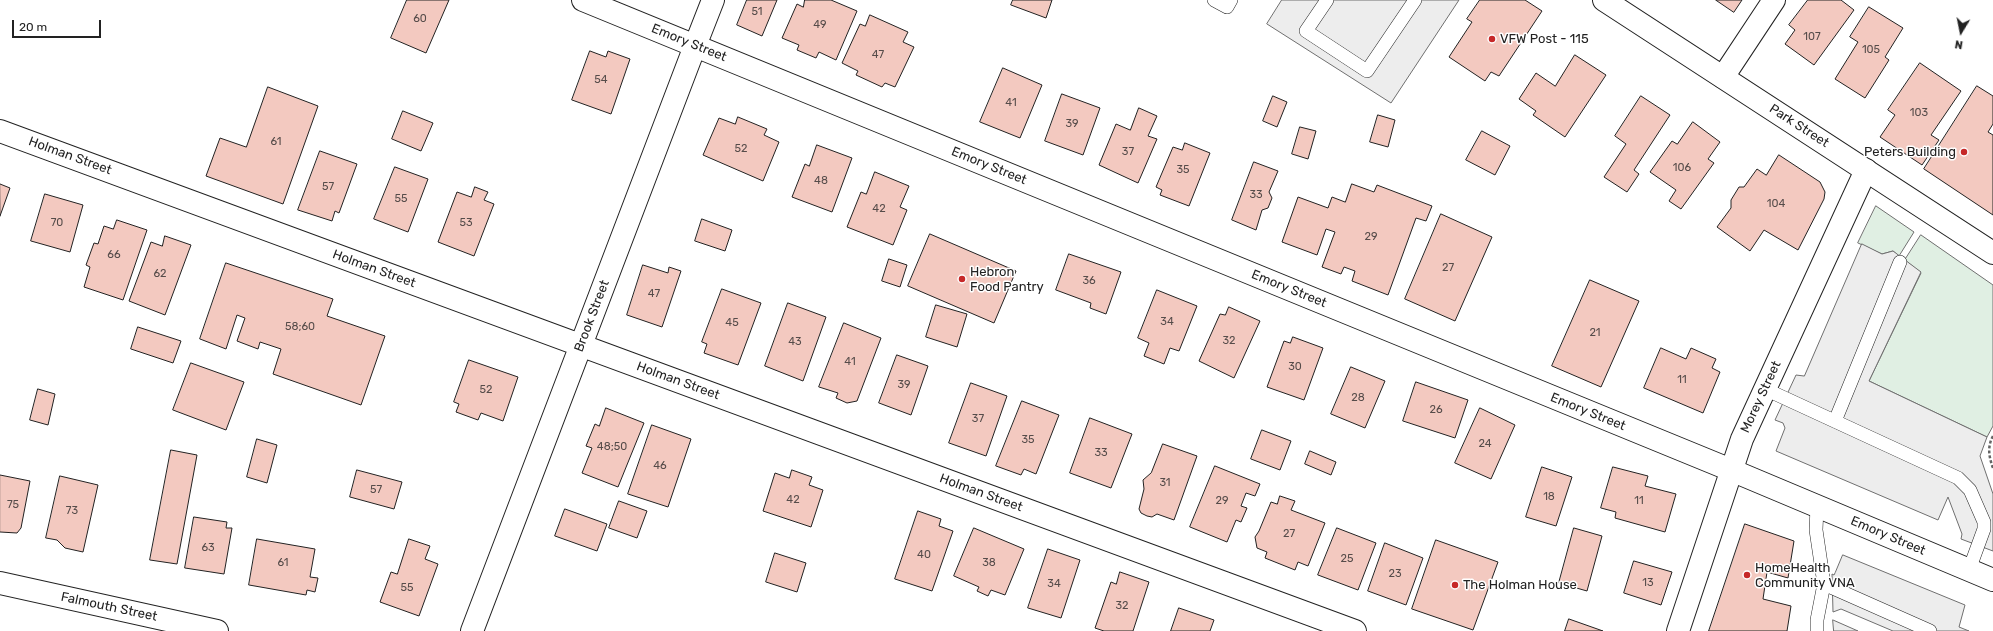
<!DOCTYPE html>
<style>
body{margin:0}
#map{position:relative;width:1993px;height:631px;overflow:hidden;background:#fff;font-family:Rubik,sans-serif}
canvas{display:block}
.north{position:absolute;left:1941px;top:12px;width:40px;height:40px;-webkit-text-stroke:3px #fff;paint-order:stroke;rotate:190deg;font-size:11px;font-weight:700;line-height:16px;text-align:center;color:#222}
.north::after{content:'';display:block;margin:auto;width:14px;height:18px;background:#222;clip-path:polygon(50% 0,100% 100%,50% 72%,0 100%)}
.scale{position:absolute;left:12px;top:20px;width:89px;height:18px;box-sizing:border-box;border:2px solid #222;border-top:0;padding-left:5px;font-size:12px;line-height:14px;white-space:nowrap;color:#222;-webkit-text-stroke:3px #fff;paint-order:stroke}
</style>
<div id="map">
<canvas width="1993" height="631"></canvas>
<div class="north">N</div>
<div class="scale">20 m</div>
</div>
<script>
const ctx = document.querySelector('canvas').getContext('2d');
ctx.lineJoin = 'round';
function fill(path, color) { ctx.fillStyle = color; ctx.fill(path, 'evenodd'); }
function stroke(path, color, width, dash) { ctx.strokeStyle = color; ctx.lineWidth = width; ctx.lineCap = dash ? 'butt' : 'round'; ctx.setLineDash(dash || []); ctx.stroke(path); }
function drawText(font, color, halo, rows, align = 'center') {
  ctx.font = font + ' Rubik,sans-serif'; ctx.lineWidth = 3; ctx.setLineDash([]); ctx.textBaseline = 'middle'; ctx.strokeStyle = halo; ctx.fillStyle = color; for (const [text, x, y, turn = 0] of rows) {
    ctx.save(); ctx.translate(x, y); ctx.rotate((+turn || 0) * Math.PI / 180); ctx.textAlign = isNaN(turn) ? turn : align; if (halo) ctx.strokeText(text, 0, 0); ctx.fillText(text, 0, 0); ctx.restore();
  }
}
const green = new Path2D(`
 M1876,206L1914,232L1899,256L1893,251L1882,254L1858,243Z
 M1921,235L1993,285V426L1987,437L1869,381L1921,273L1905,260Z`);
fill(green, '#e0efe3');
stroke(green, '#6f6f6f', 1);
const parking = new Path2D(`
 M1282,0H1459L1391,103L1267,24Z
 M1862,244L1882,254L1893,251L1921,272L1869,381L1987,437L1980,456L1993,494V551L1961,539L1962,534L1948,497L1938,520L1776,451L1785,428L1783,423L1775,420L1796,375L1804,376Z
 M1843,555L1965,605L1959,627L1969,631H1893L1841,609L1833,612L1832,574L1834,575L1835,573Z
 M1833,620L1858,631H1834Z`);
fill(parking, '#ededed');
stroke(parking, '#6f6f6f', 1);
const building = new Path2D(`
 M407,0H449L426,53L391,38Z
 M747,0H777L762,36L737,25Z
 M805,0H831L857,11L836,60L819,52L816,58L797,50L799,45L782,38L797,4L803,7Z
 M1013,0H1052L1046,18L1011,5Z
 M1480,0H1525L1542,11L1499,76L1491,72L1485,81L1449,57L1472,22L1467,19Z
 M1716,0H1742L1734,12Z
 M1808,0H1841L1854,10L1814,65L1785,44L1795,30L1789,25Z
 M1869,7L1903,28L1885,57L1889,60L1865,98L1835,79L1858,42L1850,37Z
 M870,15L908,32L903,42L914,47L895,87L885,83L882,87L856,75L858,71L842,63L860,24L865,26Z
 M590,51L606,57L608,51L630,59L611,114L572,100Z
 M1575,55L1606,75L1565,137L1533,115L1536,111L1519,99L1536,73L1555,86Z
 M1920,63L1961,91L1931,135L1939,140L1922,165L1880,137L1895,115L1888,110Z
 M1003,68L1042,85L1020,138L980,122Z
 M1977,86L1993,96V124L1988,132L1993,135V215L1924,169Z
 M268,87L318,106L283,204L206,176L220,138L246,147Z
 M1062,94L1100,108L1083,155L1045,141Z
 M1273,96L1287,102L1277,127L1263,121Z
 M1641,96L1670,115L1634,170L1639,174L1627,192L1604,177L1626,144L1615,136Z
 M1139,108L1157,116L1148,136L1157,139L1138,183L1099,165L1116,124L1130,130Z
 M403,111L433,123L421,151L392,139Z
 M1378,115L1395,120L1388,147L1370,142Z
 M738,117L767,129L764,135L779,142L763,181L703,155L719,118L735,124Z
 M1693,122L1720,142L1708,159L1714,163L1681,209L1669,201L1676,190L1650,172L1672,141L1677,144Z
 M1300,127L1316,131L1308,159L1292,154Z
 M1482,131L1510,146L1495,175L1466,160Z
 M1185,143L1210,153L1189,206L1160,195L1162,190L1156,187L1173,147L1182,150Z
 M817,145L852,158L832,212L792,197L805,164L809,166Z
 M320,151L357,164L339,213L335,211L332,221L298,210Z
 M1779,155L1820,182L1825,192L1824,199L1798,250L1764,230L1750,251L1717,227L1731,208V200L1739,187H1744L1757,169L1766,175Z
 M1254,162L1278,171L1269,192L1272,198L1268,208L1262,210L1256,230L1232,220Z
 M395,167L428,179L408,232L374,219Z
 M875,172L909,186L900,207L907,210L893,245L847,227L861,192L866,194Z
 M0,184L10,188L0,216Z
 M1352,184L1374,192L1377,185L1432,206L1426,221L1416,218L1388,295L1352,281L1355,271L1344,267L1341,274L1322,267L1335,232L1326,229L1317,255L1282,242L1298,197L1328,208L1332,197L1345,202Z
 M475,187L488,192L484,200L494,204L474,256L438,242L457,192L471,197Z
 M45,194L83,205L70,252L31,241Z
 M1441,214L1492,237L1455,321L1405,299Z
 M702,219L732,230L725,251L695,241Z
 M117,220L147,230L123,300L84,287L90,267L86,265L94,243L98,244L104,226L113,229Z
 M930,234L1016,271L994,323L908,286Z
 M165,236L191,245L165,315L129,301L151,242L162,246Z
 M1069,254L1121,272L1106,314L1090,308L1091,303L1056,290Z
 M889,259L907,265L900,287L882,281Z
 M226,263L333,299L327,316L385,336L361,405L273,374L281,349L260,342L258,349L237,341L245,318L237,315L226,349L200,339Z
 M643,265L668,273L669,267L681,271L662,327L627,315Z
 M1590,280L1639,301L1601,387L1552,366Z
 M722,289L761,303L738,365L704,353L707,344L702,342Z
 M1157,290L1197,306L1179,351L1170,348L1164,364L1144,356L1149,343L1138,338Z
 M788,303L826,317L803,381L765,366Z
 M936,305L967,314L957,347L926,337Z
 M1229,307L1260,321L1234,378L1199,361L1220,314L1225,315Z
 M844,323L881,338L857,401L847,403L836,398L838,393L819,387Z
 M138,327L181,341L173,363L131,349Z
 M1293,337L1323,348L1304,400L1267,387L1284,341L1290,343Z
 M1661,348L1686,359L1691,348L1716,359L1712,368L1720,372L1703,413L1644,388Z
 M897,355L928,366L911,415L879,403Z
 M469,360L518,377L503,421L481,413L478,420L456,412L459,404L454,402Z
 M191,363L244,382L226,430L173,410Z
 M1351,367L1385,381L1365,428L1331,414Z
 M1416,382L1468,400L1455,438L1403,421Z
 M971,383L1007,396L986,456L949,443Z
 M38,389L55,394L48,425L30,420Z
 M1022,401L1059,415L1036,474L1024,469L1021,475L996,466Z
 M606,408L644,423L618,487L582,473L592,448L586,446L595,424L599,426Z
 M1480,408L1515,425L1491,479L1455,463Z
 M1090,418L1132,434L1111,488L1070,473Z
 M652,425L691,439L668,507L628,494Z
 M1262,430L1291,441L1280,470L1251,459Z
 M257,439L277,445L267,483L247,477Z
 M1163,444L1197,456L1174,520L1157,514L1152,517L1147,516L1141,513L1139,509L1144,489L1143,480L1151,473Z
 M171,450L197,455L177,564L150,560Z
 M1310,451L1336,462L1331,475L1305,464Z
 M1215,466L1260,484L1255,496L1246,493L1241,506L1247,508L1241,522L1236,520L1227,542L1190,527Z
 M1542,467L1572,477L1556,526L1526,517Z
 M1613,467L1648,476L1645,486L1676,494L1665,532L1615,518L1616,512L1601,508Z
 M357,470L402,482L394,509L350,497Z
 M792,470L812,477L809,485L823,490L811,527L763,511L775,473L789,478Z
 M0,475L30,481L21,528L17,533L0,532Z
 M60,476L98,485L83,552L65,548L57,540L46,538Z
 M1280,496L1295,501L1291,510L1325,523L1308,566L1298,562L1295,570L1265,558L1267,552L1257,548L1255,537L1259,531L1271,502L1277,504Z
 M619,501L647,511L637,538L609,528Z
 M565,509L607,524L597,551L555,536Z
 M918,511L941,519L939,526L953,531L932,591L895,579Z
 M194,517L227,522L226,528H232L224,574L185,568Z
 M1745,524L1794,541L1788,578L1767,572L1763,599L1791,606L1787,631H1709Z
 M974,528L1024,549L1005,595L991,590L988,596L977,591L979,587L954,576Z
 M1337,528L1376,543L1358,590L1318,575Z
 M1574,528L1602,536L1587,591L1559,583Z
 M257,539L315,549L310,577L318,578L315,592L307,590L306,595L249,585Z
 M409,539L430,546L425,559L438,564L419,616L380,602L391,572L397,574Z
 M1436,540L1498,562L1473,630L1412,609Z
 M1385,543L1423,558L1406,605L1368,591Z
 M1048,549L1080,560L1061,618L1028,608Z
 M775,553L806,563L797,592L766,582Z
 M1634,561L1672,572L1661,605L1624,593Z
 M1120,572L1149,582L1133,631H1104L1095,628L1111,582L1116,584Z
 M1179,608L1214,620L1210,631H1171Z
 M1569,619L1603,631H1565Z`);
fill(building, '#f3c9c0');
stroke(building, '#222', 1);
const lane = new Path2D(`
 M1214,0L1227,7L1231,0
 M1327,0L1306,31L1367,71L1415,0
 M1765,389L1958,478L1970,490L1984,522V529L1969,570
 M1835,421L1900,262
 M1824,584L1930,631
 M1817,631V620L1824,584L1816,530L1817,507`);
const street = new Path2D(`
 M1723,77L1774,0
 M0,131L1355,631
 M0,583L217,631
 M472,631L695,46
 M1678,631L1742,439L1866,170`);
const secondary = new Path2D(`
 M583,0L1731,470L1993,580
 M1604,0L1993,253
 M695,46L713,0`);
stroke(lane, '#222', 14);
stroke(street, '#222', 24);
stroke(secondary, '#222', 24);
stroke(new Path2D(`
 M1993,436C1987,447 1989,457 1993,468`), '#646464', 2.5, [3, 2]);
stroke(lane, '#fff', 13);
stroke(street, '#fff', 22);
stroke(secondary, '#fff', 22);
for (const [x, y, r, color] of [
 [1492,39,4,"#c62828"],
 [1964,152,4,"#c62828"],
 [962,279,4,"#c62828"],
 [1747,575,4,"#c62828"],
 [1455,585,4,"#c62828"]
]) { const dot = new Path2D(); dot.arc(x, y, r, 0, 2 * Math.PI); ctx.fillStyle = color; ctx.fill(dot); stroke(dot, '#fff', 1.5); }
drawText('11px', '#564c4a', null, [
 ["51",757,12],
 ["60",420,19],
 ["49",820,25],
 ["107",1812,37],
 ["105",1871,50],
 ["47",878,55],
 ["54",601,80],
 ["41",1011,103],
 ["103",1919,113],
 ["39",1072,124],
 ["61",276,142],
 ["52",741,149],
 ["37",1128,152],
 ["106",1682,168],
 ["35",1183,170],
 ["48",821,181],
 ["57",328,187],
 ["33",1256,195],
 ["55",401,199],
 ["104",1776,204],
 ["42",879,209],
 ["70",57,223],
 ["53",466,223],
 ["29",1371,237],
 ["66",114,255],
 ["27",1448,268],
 ["62",160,274],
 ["36",1089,281],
 ["47",654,294],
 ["34",1167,322],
 ["45",732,323],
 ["58;60",300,327],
 ["21",1595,333],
 ["32",1229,341],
 ["43",795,342],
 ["41",850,362],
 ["30",1295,367],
 ["11",1682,380],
 ["39",904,385],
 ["52",486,390],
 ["28",1358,398],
 ["26",1436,410],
 ["37",978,419],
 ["35",1028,440],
 ["24",1485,444],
 ["48;50",612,447],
 ["33",1101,453],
 ["46",660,466],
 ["31",1165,483],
 ["57",376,490],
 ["18",1549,497],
 ["42",793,500],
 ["29",1222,501],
 ["11",1639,501],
 ["75",13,505],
 ["73",72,511],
 ["27",1289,534],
 ["63",208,548],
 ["40",924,555],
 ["25",1347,559],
 ["61",283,563],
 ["38",989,563],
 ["23",1395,574],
 ["13",1648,583],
 ["34",1054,584],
 ["55",407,588],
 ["32",1122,606]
]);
drawText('13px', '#222', '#fff', [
 ["VFW Post - 115",1500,39],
 ["Peters Building",1956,152,"right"],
 ["Hebron",970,272],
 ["Food Pantry",970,287],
 ["HomeHealth",1755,568],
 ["Community VNA",1755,583],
 ["The Holman House",1463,585]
], 'left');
drawText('13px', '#222', '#fff', [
 ["Emory Street",689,43,22],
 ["Park Street",1799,126,33],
 ["Holman Street",70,156,20],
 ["Emory Street",989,166,22],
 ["Holman Street",374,269,20],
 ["Emory Street",1289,289,22],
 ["Brook Street",592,316,-69],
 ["Holman Street",678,381,20],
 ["Morey Street",1761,397,-65],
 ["Emory Street",1588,412,22],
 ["Holman Street",981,493,20],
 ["Emory Street",1888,536,23],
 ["Falmouth Street",109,607,12]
]);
</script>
